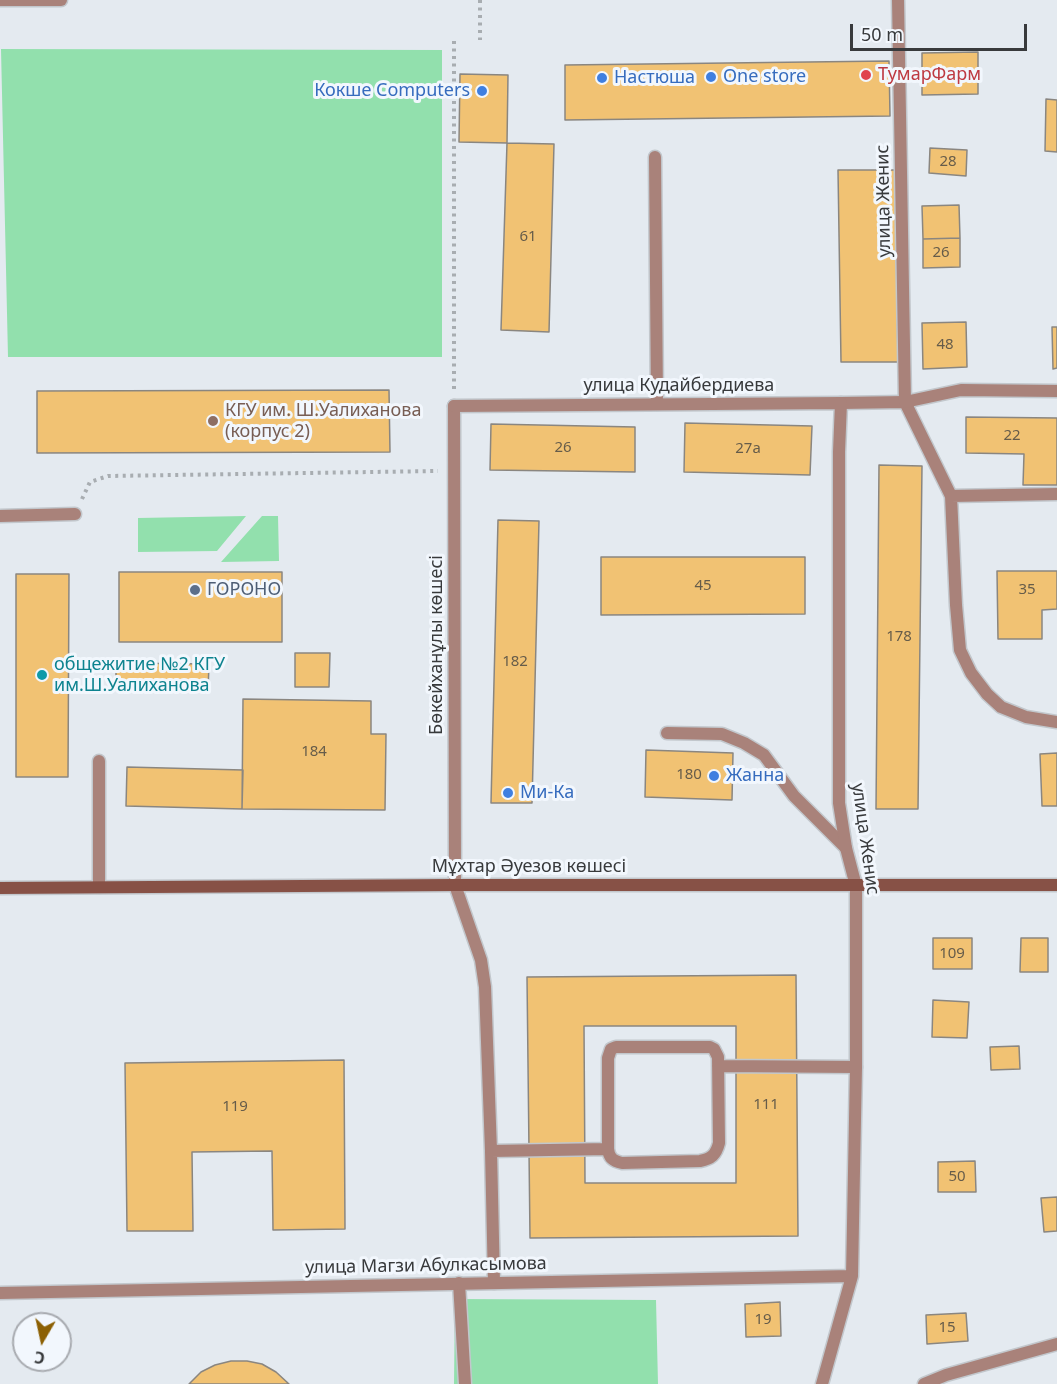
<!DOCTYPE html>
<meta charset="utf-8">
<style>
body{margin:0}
#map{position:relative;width:1057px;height:1384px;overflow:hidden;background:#e4eaf0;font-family:"Noto Sans",sans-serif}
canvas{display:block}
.north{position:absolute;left:12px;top:1312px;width:60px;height:60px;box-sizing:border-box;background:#f2f7fd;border:2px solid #a8abb0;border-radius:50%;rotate:189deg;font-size:16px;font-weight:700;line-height:24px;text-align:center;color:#383a3c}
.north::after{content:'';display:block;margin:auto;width:21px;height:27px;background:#8c6004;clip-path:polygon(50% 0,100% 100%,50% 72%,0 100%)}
.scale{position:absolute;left:850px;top:24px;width:177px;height:27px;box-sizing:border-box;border:3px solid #383a3c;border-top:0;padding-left:8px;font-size:18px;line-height:21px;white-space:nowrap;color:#383a3c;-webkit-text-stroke:4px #f2f7fd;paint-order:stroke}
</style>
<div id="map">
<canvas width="1057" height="1384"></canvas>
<div class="north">С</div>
<div class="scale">50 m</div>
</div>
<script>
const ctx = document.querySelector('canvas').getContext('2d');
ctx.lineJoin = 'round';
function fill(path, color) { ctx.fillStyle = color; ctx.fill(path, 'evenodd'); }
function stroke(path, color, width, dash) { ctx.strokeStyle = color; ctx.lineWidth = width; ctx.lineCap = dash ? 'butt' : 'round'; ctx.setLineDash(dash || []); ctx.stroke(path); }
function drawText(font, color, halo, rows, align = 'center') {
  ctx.font = font + ' "Noto Sans",sans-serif'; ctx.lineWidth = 6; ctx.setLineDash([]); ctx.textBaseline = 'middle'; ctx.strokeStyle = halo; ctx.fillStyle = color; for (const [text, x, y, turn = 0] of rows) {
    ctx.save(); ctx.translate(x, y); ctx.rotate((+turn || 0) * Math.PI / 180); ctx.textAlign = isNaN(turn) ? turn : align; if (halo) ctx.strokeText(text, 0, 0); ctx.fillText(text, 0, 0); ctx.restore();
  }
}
fill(new Path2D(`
 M1,49L442,50V357H8Z
 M246,516L217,551L138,552V518Z
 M262,516H278L279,561L221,562Z
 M455,1299L656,1300L658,1384H454Z`), '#92e0ad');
const building = new Path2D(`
 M978,52V94L922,95V53Z
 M889,61L890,116L565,120V65Z
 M460,74L508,75L507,143L459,142Z
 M1046,99L1057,100V152L1045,151Z
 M507,143L554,144L549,332L501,330Z
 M930,148L967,150L966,176L929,173Z
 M838,170H895L898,362H841Z
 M959,205L960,238L923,239L922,206Z
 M960,238V267L923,268V239Z
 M966,322L967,367L923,369L922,323Z
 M1052,327H1057V368L1053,369Z
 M389,390L390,452L37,453V391Z
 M966,417L1057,418V485H1023L1024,454L966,453Z
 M685,423L812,426L810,475L684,472Z
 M491,424L635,427V472L490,470Z
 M879,465L922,466L918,809H876Z
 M498,520L539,521L532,803H491Z
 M601,557H805V614L601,615Z
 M997,571H1057V609L1042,610V639H998Z
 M119,572H282V642H119Z
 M16,574H69L68,777H16Z
 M295,653H330L329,687H295Z
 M116,663L209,664L208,691L116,689Z
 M243,699L371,701V734H386L385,810L242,809Z
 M646,750L733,753L732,800L645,797Z
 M1057,753V806H1042L1040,754Z
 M127,767L243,770L242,809L126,806Z
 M933,938H972V969H933Z
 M1021,938H1048V972H1020Z
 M796,975L798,1236L530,1238L527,977ZM584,1026H736V1183H585Z
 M933,1000L969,1002L967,1038L932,1037Z
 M1019,1046L1020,1069L991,1070L990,1047Z
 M344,1060L345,1229L273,1230L272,1151L192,1152L193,1231H127L125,1063Z
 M975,1161L976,1192H938V1162Z
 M1057,1197V1231L1044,1232L1041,1198Z
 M780,1302L781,1336L746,1337L745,1304Z
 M966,1313L968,1341L927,1344L926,1315Z
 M231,1361H247L262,1364L276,1372L289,1384H189L201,1372L215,1365Z`);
fill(building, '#f1c273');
stroke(building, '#8a8680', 1.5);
const service = new Path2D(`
 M655,157L657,404
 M841,403L905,402L951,496L1057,494
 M454,406L455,885L481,960L485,987L491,1151L608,1149V1058L611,1049L616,1047H710L714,1049L718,1057L719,1143C716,1155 711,1159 700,1161L622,1163C613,1161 609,1158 608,1149
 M951,496L956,605L960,650L971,673L987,694L1001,707L1026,717L1057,722
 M0,516L75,514
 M667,733L722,734L744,743L764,755L794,796L846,848
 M99,761V887
 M718,1066L856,1067
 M491,1151L494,1283
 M459,1283L465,1384`);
const minor = new Path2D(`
 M898,0L905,402L961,390L1057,391
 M454,406L841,403L839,452V803L846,848L856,886V1067L852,1276L822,1384
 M0,1293L852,1276
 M924,1384L946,1375L1057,1344`);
const tertiary = new Path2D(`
 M0,0H61`);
const secondary = new Path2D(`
 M0,888L455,885H1057`);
stroke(service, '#c2c7cc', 15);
stroke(minor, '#c2c7cc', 15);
stroke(tertiary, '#c2c7cc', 15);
stroke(secondary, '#c2c7cc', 15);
stroke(new Path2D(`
 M480,0V40
 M454,41V391
 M82,499L90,482L108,476L438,471`), '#a8adb1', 4, [3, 4.5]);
stroke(service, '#a9827a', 12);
stroke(minor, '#a9827a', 12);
stroke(tertiary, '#a9827a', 12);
stroke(secondary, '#875146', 12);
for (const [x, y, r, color] of [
 [866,75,6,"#e0444e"],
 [711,77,6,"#3f7fe0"],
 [602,78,6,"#3f7fe0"],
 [482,91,6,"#3f7fe0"],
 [213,421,6,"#8d6e63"],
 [195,590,6,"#5c6f8a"],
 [42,675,6,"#0f9aa8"],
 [714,776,6,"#3f7fe0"],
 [508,793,6,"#3f7fe0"]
]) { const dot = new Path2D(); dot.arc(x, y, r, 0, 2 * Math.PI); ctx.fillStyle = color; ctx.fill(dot); stroke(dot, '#f2f7fd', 2); }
drawText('15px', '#665c4a', null, [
 ["28",948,162],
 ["61",528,237],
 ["26",941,253],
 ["48",945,345],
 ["22",1012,436],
 ["26",563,448],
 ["27а",748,449],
 ["45",703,586],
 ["35",1027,590],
 ["178",899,637],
 ["182",515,662],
 ["184",314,752],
 ["180",689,775],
 ["109",952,954],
 ["111",766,1105],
 ["119",235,1107],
 ["50",957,1177],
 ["19",763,1320],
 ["15",947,1328]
]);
drawText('18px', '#be3a42', '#f2f7fd', [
 ["ТумарФарм",878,75]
], 'left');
drawText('18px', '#366cbe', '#f2f7fd', [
 ["One store",723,77],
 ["Настюша",614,78],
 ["Кокше Computers",470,91,"right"],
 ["Жанна",726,776],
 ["Ми-Ка",520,793]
], 'left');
drawText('18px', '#383a3c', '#f2f7fd', [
 ["улица Женис",884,201,-91],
 ["улица Кудайбердиева",679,386],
 ["Бөкейханұлы көшесі",437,645,-90],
 ["улица Женис",865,839,82],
 ["Мұхтар Әуезов көшесі",529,867],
 ["улица Магзи Абулкасымова",426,1266,-1]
]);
drawText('18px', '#785e54', '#f2f7fd', [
 ["КГУ им. Ш.Уалиханова",225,411],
 ["(корпус 2)",225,432]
], 'left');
drawText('18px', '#4e5e75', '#f2f7fd', [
 ["ГОРОНО",207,590]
], 'left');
drawText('18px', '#0d838f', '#f2f7fd', [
 ["общежитие №2 КГУ",54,665],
 ["им.Ш.Уалиханова",54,686]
], 'left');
</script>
